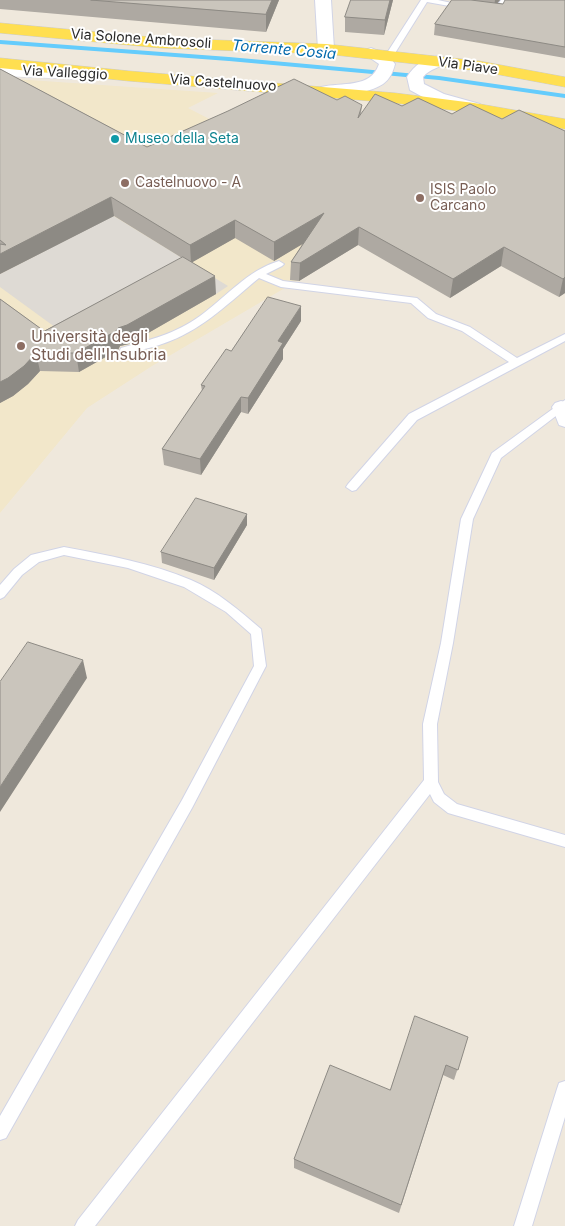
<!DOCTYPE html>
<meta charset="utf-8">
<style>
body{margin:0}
canvas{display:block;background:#efe8dc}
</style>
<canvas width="565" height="1226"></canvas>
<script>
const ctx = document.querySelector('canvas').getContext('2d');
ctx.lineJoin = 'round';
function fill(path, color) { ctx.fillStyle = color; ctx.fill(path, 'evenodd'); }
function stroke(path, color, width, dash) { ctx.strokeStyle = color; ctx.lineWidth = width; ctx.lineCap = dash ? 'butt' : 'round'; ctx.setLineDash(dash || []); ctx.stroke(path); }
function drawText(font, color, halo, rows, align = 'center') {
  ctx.font = font + ' Inter,sans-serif'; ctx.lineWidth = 4; ctx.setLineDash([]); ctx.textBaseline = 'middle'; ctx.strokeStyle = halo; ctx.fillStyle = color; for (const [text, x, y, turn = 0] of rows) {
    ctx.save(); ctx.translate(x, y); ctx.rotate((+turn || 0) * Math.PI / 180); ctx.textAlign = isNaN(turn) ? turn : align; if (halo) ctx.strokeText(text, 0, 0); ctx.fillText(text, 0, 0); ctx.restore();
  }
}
fill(new Path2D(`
 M0,78L218,93L188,108L227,128L358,245L152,366L87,408L0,513Z`), '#f2e7ca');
fill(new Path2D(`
 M89,201L228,286L216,294L184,276L70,338L0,287V274L99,223Z`), '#dedad4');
fill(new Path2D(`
 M0,40L229,57L439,76L565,94V98L439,80L229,61L0,44Z`), '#64ccfc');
const service = new Path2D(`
 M421,0H438L470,7L466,9L427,2L392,58H386L385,56Z
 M501,0H509L500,14L488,13V9H495Z
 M279,261L284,264L282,266L266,274L283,281L417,298L436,314L470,327L517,358L565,334V341L417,420L356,490L352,491L346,487L348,484L409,414L509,362L462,331L428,318L411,303L281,287L259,278C231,301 204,328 170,341C156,347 140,350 125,353L120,350L121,348C150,340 175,334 200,316C225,298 248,270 279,261Z
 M565,400V409L501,458L473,519L453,643L437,724L438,782L444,794L457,804L565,835V847L448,813L434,802L430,794L95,1226H75L78,1220L424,780L423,724L441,643L461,519L492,453Z
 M64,547C107,555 151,563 191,580C217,591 240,611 261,629L266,666L192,808L6,1138L0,1140V1116L182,800L254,666L251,634L226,612L184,587L128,568L64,555L39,562L22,575L4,597L0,599V585L14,569L31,555Z
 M565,1081V1117L532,1226H514L557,1089L559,1083Z`);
const pedestrian = new Path2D(`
 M561,401L565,402V427L559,425L552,407L555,403Z`);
const minor = new Path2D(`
 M315,0H331L334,49L332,52H320L318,49Z
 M371,48L388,55L395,64C393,72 390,79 383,84C370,93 336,98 321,95L319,91L321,87C341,82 371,89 379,64L363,53L365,50Z
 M439,56L445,58L447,61C442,68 430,68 423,77L424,84L444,94L480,104L483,108L480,112L474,113L432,102L410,90L407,77C415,64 424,59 439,56Z`);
const tertiary = new Path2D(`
 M0,66L73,69L79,70L82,74L79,78L73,79L0,76Z`);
const primary = new Path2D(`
 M0,23L161,38L326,44L479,61L565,77V87L479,71L326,54L161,48L0,33Z
 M0,58L129,71L395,93L474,103L565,119V129L474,113L395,103L129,81L0,68Z`);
stroke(service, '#d1d4e6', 2);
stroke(pedestrian, '#d1d4e6', 2);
stroke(minor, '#d1d4e6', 2);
stroke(tertiary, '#d1d4e6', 1);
stroke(primary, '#ccc', 1);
fill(service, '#fff');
fill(pedestrian, '#fff');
fill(minor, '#fff');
fill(tertiary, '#fff');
fill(primary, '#ffdf51');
fill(new Path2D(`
 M0,0H279L266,32L0,9Z
 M351,0H393L384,35L345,32V17Z
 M452,0H500L497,3L503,4L565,0V58L434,35L435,24Z
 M0,69L147,147L337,100L362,105L361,114L402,106L452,114L502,119L565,131V293L559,297L501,266L450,298L358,245L299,281L290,280L291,262L303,243L274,261L235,238L192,262L216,294L129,344L120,346L118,350L79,372L40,371L28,384L13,396L0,403V299L44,331L182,258L114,216L0,274Z
 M301,321L283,349V359L248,414L241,412L201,475L164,465L162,449L202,391L201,385L231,351Z
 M247,514V525L214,580L162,563L161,552Z
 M468,1037L454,1080L443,1075L399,1213L294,1168V1159Z`), '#aea9a2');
fill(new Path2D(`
 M272,0H279L266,32V14Z
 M390,0H393L384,35L385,20Z
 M495,0H500L494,7Z
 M111,197L114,216L0,274V254Z
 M324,213L323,232L274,261V242Z
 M235,220V238L191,263L190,245Z
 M359,227L358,245L299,281L300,263Z
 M504,247L501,266L450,298L453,279Z
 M215,276L216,294L129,344L120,346L118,350L79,372L76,353L118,328Z
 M565,277V293L559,297L563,279Z
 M301,306V321L283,349V359L248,414V398L278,341Z
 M36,353L40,371L28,384L13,396L0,403V382Z
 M241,397V412L201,475L200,459Z
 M247,514V525L214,580V568Z
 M83,660L87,678L0,812V787Z`), '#8d8a84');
const building = new Path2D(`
 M91,0H272L266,14Z
 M351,0H390L385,20L345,17Z
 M452,0H471L503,4L505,0H565V47L435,24Z
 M0,69L147,147L228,111L294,79L337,100L345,96L362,105L358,118L375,94L402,106L418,98L452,114L470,104L502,119L519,110L565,131V277L563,279L504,247L453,279L359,227L300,263L291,262L324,213L274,242L235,220L190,245L111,197L0,254V244L6,245L0,240Z
 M183,257L215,276L127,325L118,328L116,331L76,353H36L24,366L8,378L0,382V299L44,331Z
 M268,297L301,306L278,341L283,343L248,398L241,397L200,459L162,449L205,386L201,385L226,349L231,351Z
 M196,498L247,514L214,568L161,552Z
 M28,642L83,660L0,787V682Z
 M415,1016L468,1037L458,1070L446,1065L401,1205L294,1159L330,1065L390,1090Z`);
fill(building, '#cac5bc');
stroke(building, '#8d8a84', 1);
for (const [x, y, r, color] of [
 [115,139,5,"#0f9aa8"],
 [125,183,5,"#8d6e63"],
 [420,198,5,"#8d6e63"],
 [21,346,5,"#8d6e63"]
]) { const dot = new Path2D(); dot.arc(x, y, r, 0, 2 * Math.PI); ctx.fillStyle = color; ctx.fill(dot); stroke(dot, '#fff', 2); }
drawText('14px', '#2b2b2b', '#fff', [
 ["Via Solone Ambrosoli",141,39,4],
 ["Via Piave",468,66,8],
 ["Via Valleggio",65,73,3],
 ["Via Castelnuovo",223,83,4]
]);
drawText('14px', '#0d838f', '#fff', [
 ["Museo della Seta",125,139]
], 'left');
drawText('14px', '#785e54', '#fff', [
 ["Castelnuovo - A",135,183],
 ["ISIS Paolo",430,190],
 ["Carcano",430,206]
], 'left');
drawText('italic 15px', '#0068ab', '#fff', [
 ["Torrente Cosia",284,50,5]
]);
drawText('16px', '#785e54', '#fff', [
 ["Università degli",31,337],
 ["Studi dell'Insubria",31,355]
], 'left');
</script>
